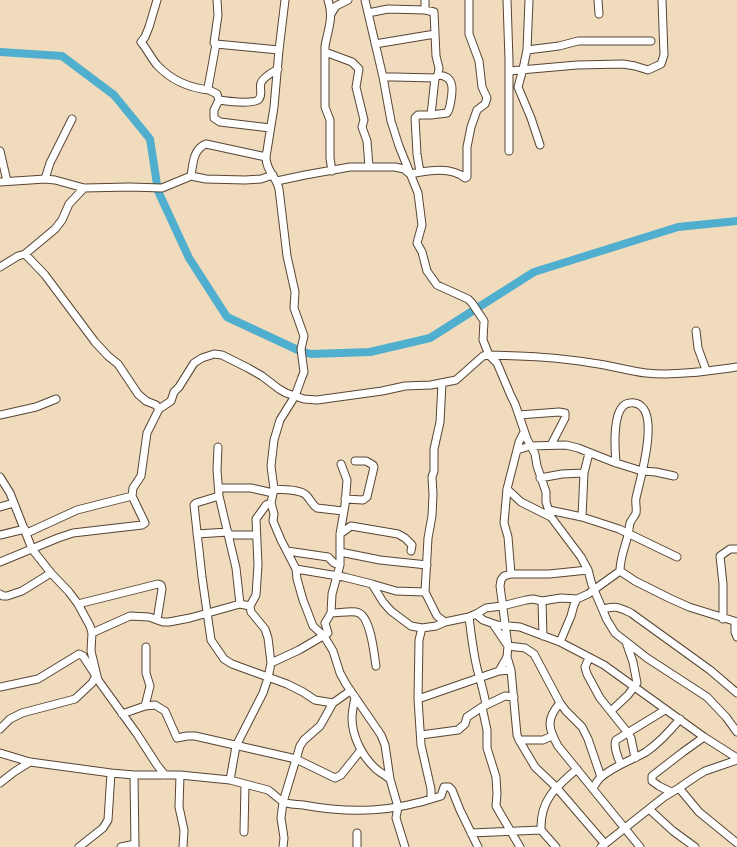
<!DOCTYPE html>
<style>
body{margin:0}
canvas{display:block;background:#f0dcbc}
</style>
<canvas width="737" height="847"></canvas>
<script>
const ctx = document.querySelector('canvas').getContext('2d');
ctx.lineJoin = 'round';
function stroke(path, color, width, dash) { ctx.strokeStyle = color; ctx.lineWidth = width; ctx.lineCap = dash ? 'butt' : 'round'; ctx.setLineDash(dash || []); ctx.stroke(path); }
stroke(new Path2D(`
 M0,52L62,56L114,95L150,139L158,191L189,258L227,317L300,351L311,354L370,352L430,338L534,272L678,227L737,221`), '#50aece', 8);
const minor = new Path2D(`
 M157,0L149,27L145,37L141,42C147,49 151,58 157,65C171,80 190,88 209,90
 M217,0L218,15L214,43L216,44L279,50
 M285,0L279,50L274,107L266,157C266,171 276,176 279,189L287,256L295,292L294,308L304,336L301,349L304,372L302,377L295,396L280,420L274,440L271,466L274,489L271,503L274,514L273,521L281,540L296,569L297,579L303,600L313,626L324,636L333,651L340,673L346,684L381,735L385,745L390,779L398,807L396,818L405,847
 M328,0C334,18 328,29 325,46V107L330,120V158L332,171
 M365,0L383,77L391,121L399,146L418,193L422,225L417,243L422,252L427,271L437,285L468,299L472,303L484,321L483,340L489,355L497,363L511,396L515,404L527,439L535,454L537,466L546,492V502L551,517L581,557L588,570L592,585L607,620L615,633L647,658L707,697L726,717L737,732
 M425,0V10L434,12L435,34
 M507,0L509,60V151
 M529,0L527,50L523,69L518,87L531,118L540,145
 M598,0L599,14
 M368,13L388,9L425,10
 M331,14L336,6L348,0
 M216,44L208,88L209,90L217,94L219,100L214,110V118L220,122L270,128
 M375,44L435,34L436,56L439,68L438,75
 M527,50L559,46L578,41H651
 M325,52L352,62L359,69L356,87L364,120L362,127L367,141L369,167
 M509,71L577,65L623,64L635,66L648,70L661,64L664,55L662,0
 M383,77H395L435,78L438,75C454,76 453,88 451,100C450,105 450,109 447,113L431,115H418L415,118L417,154L420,172
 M219,100C226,101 255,105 259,99C263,94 259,88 261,83C263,77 273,72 278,69
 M431,115L435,78
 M0,151L7,181
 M191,176C193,164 193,149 206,144L266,157
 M45,179L50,163L72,119
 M277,181L305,175L350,167H395L404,169L410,174C427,171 450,166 465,178L467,177V147L471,127L477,110L485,104L487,98L482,87L479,61L469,34V0
 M0,182L45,179L55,180L84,188L130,187L162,188L191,176L206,179L245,180L261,179L273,175
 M25,254L45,275L95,342L108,356L118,364L138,394L146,401L156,405L159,409L147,433L141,476L133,488L132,496L77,510L27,533
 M0,267L18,256L25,254L55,229L62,220L69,204L84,188
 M696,331L698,348L706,370
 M442,383L440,422L434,449V471L432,477L433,494L432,516L428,538L425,592L437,616L445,622
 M159,409L171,401L174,392L179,387L194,363L202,358L214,354L222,355L248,368L262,376L279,389L286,393L304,399L317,400L382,391L405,386L431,385L456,380L483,356L489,355C523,356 557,357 592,363C610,365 628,371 646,373C675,376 708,371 737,367
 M0,415L36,407L56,399
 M519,415L559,412L565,413V418L551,445
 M524,432L519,442L507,489L504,523L508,537L511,574L504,576L501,580L500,586L508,646L507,657L511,670L517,735L519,740L535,767L556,787L605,844
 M218,447L217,470L219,496L236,568L240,604
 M517,450L530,446L566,445L578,448L616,463L642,471L656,472L674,476
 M616,463C615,451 611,404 630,403C634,402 639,404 641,406C658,419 640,480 636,498C635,503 637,508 636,513C635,516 631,520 630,523C629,527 629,531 628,535C625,547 620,558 620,571
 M0,477L10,493L32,549L51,573L69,592L78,604L90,626L92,633L91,651L98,680L137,734L157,765L165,775
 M540,478L562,474L584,473
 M219,488H251L273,493
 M274,489C283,490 300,489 306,495C311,500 312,505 317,508L343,511
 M507,489L521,502L551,517
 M219,496L196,503L194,505L202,577L211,640L224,659L232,664L287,684L303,692L315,700L333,703
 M345,499L363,500L367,497L374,467L373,465L366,461H355
 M0,507L14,503
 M549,510L582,517L619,529L677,557
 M582,517L584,473L589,453
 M197,534L228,532
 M340,534L351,526L398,534L405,538L412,545L411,551
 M0,535L25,529
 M229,535H256
 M287,551L328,557L334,563L340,565
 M340,552L380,560L427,565
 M0,562L58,538L73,533L142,525L145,523L132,496
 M296,569L344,577L372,584L383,602L391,611L411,626L422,628L436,626L445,622L469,617L476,614L486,608L502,606L526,600L533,599L542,601L561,598L577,599L574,605L571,616L560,642
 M620,571L635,581L669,598L689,607L737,622
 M511,574H549L588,570
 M372,584L396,591L425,592
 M0,594L3,596H7L22,591L51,573
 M577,599L588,594L620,571
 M542,601L543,636
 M78,604L158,584L161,585L162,589L157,620
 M603,609C616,605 620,608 631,613L710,670L737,693
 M331,613C339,613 348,611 356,612C371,614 374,654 376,666
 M476,614L483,620L497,625L520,627L560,642L604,665L704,737L737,758
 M469,617C471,634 473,651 477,668C480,680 484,692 486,705
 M723,619V584L720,556L730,549H737
 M735,622V632L737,637
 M493,624L508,646L525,648L534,654L560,703L566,711L582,727L588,739L601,777
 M422,628L419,640L418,699L421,745L431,789V799
 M92,633L130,616L149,617L163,622H169L190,618L240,604L250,606
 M507,657L499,671L511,670
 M589,658L585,667L587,674L600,698L628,733L631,738L635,758
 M271,663L299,650L328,633L325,623L331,613L332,594L340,565V534L345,505L347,480L341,464
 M0,687L38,679L79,654L83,656L96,676
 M355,697C354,704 352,711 352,718C352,736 362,756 375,768C379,772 385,775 390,779
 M418,699L499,671
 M560,703C546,719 548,728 558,746L640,847
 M145,706L150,686L146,673V647
 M482,707L487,730V748L496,777L497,794L496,806L500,813L520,847
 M611,711L628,695L637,683L633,662L626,642
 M122,714L145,706L155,705L165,711L177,738L187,736H195L296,759L335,778L341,775L361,750
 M0,729L10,719L22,713L75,699L92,683L96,676
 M421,735L458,730L465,724L467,717L482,707L505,696L514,697
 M519,740H543L552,736
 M0,753L30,762L111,773L134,775H180L230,780L268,790C273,793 277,798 282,801C287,805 297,804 303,805C353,814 393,812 441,796L444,787H449L452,790L460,810L478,847
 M621,764C618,759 613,745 616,740L665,710
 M134,775L135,847
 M180,775L179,807L184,830L183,847
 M230,780L236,746L263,693L268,678L271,663L268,638L265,629L251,612L250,606L256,595L258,565L256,519L264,508L266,505L271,503
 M0,783L14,772L30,762
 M593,788C595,785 597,781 600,778C613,766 632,760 646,752C659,743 670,731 680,719
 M679,788L699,812L737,843
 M671,792L659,786L652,781V776L683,752L704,737
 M649,809L673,831L695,847
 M244,832L245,784
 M357,833V847
 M471,833L541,830
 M79,847L103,828L108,820L111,773
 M121,847L135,844
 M283,847L284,838L281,818L283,802L300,746L304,740L320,726L333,703L350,691
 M556,847L541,830C540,800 555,788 577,769
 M601,847L664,797L679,788L695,777L705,771L737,760`);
stroke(minor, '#564536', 9);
stroke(minor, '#fff', 7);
</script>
